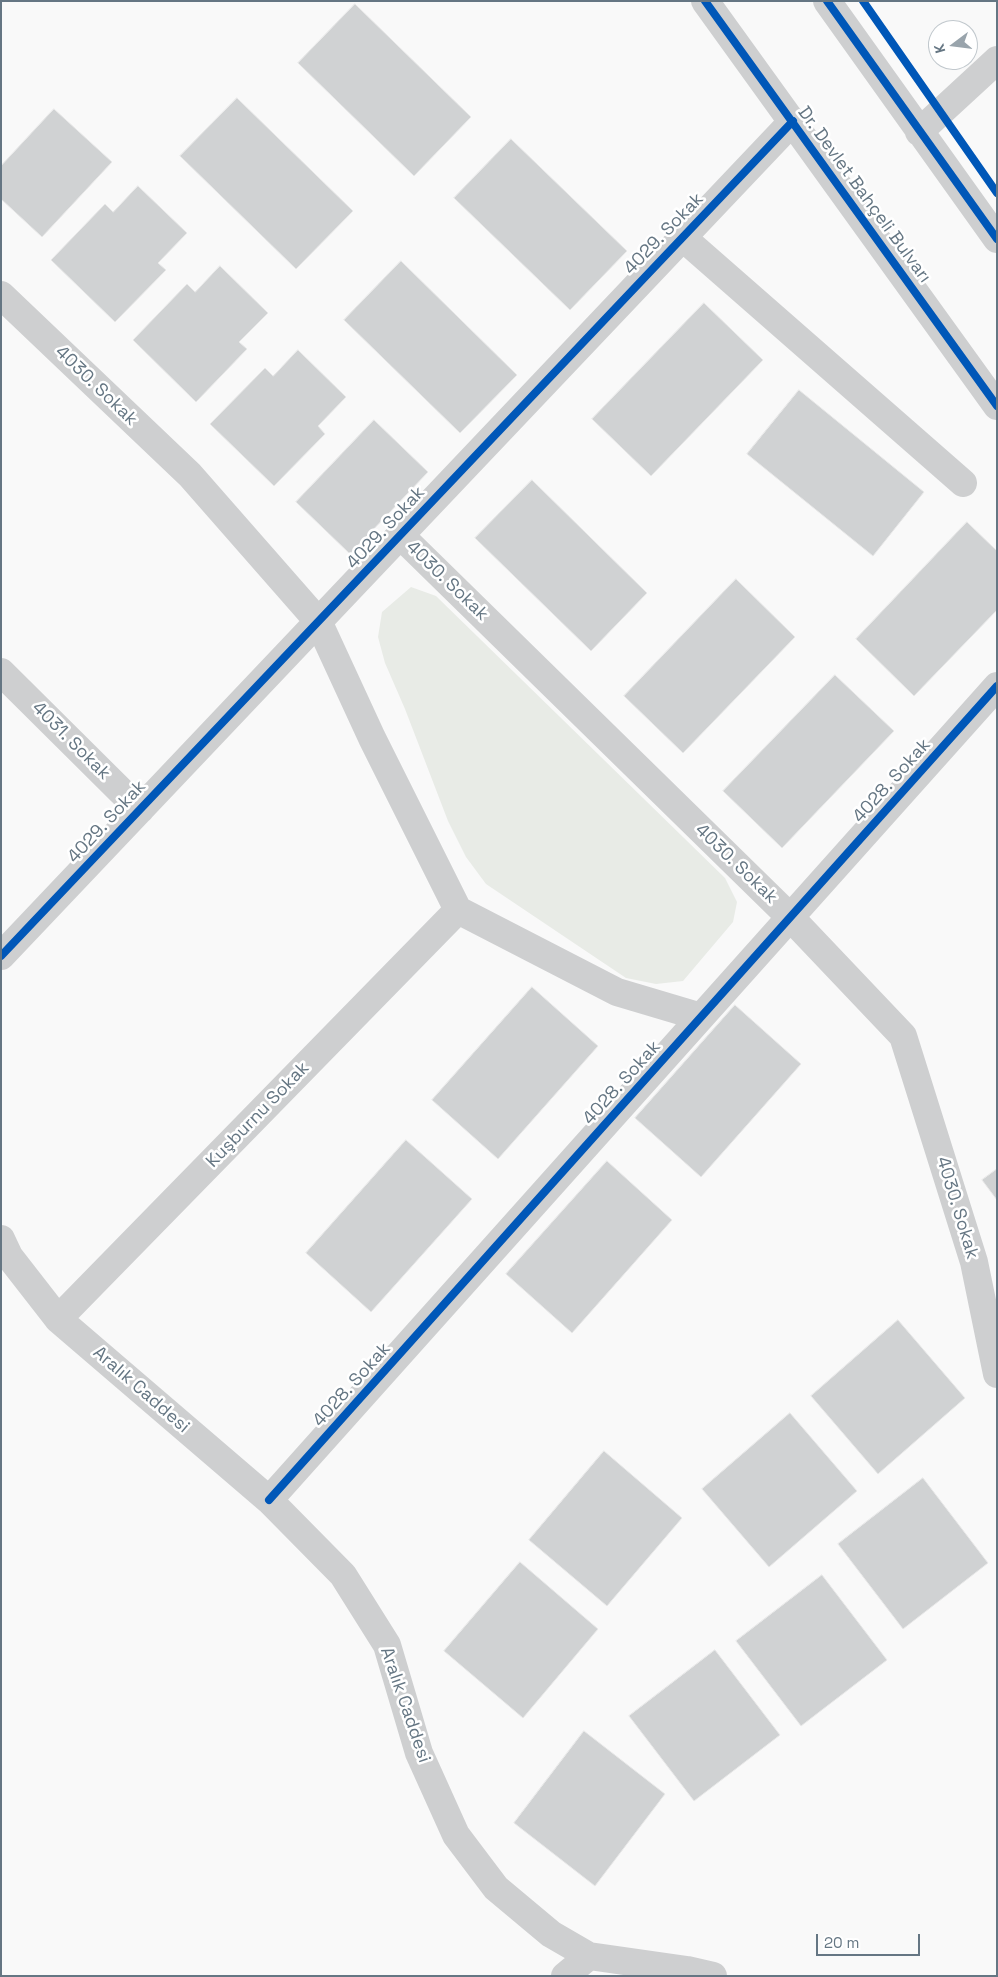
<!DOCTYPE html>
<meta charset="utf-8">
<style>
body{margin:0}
#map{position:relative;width:998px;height:1977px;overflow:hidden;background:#f9f9f9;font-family:"Space Grotesk",sans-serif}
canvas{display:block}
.frame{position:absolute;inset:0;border:2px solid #657683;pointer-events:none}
.north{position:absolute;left:928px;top:20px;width:50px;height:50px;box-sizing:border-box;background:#fff;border:1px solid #c1c8cd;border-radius:50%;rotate:255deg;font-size:14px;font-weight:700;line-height:20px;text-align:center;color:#657683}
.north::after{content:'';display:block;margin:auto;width:18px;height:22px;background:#99a4ac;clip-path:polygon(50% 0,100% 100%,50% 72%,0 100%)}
.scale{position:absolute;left:816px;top:1934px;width:104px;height:22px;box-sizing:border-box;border:2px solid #657683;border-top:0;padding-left:6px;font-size:15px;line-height:18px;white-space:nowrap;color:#657683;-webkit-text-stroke:4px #fff;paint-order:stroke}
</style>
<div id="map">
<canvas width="998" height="1977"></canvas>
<div class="frame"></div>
<div class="north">K</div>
<div class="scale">20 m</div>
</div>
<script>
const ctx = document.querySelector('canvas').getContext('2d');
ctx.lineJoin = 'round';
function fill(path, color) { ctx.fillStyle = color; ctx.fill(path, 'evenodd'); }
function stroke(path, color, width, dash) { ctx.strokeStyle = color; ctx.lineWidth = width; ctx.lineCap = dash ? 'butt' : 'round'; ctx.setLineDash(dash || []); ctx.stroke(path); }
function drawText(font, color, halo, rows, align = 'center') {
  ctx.font = font + ' "Space Grotesk",sans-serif'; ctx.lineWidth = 5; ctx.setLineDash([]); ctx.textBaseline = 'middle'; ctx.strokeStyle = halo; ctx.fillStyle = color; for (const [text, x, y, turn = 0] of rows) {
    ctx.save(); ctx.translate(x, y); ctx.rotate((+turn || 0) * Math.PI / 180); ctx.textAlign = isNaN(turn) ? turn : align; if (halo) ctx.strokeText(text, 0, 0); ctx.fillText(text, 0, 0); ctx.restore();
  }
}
fill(new Path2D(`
 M411,587L436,596L725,878L737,902L733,922L683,981L656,984L626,978L486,884L466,857L448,821L405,709L385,663L378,637L382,612Z`), '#e8ebe6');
const building = new Path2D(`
 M355,4L471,117L414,176L298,63Z
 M237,98L353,211L296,269L180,156Z
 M54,109L112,162L42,237L1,199V166Z
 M511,139L627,251L570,310L454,198Z
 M138,186L187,233L158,263L166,270L115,322L51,260L105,204L113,212Z
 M401,261L517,375L460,433L344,320Z
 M220,266L268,313L239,342L247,349L196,402L133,340L187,284L195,292Z
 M704,303L763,360L651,476L592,419Z
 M298,350L346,397L318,426L325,434L274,486L210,424L265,368L273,376Z
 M799,390L924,492L873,556L747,454Z
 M374,420L428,472L350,554L296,502Z
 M532,480L647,593L591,651L475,538Z
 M967,522L997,551V610L914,696L856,639Z
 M736,579L795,637L683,753L624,696Z
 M835,675L894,731L782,848L723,791Z
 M532,987L598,1046L498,1159L432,1100Z
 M735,1005L801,1064L701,1177L635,1118Z
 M406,1140L472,1199L371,1312L306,1253Z
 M607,1161L672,1220L572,1333L506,1274Z
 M997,1169V1200L982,1180Z
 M898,1320L965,1398L878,1474L811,1396Z
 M790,1413L857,1491L769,1567L702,1489Z
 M604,1451L682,1518L607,1606L529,1540Z
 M923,1478L988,1563L903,1629L838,1544Z
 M520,1562L598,1629L523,1718L444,1651Z
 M822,1575L887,1660L801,1726L736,1641Z
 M715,1650L780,1735L694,1801L629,1716Z
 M584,1731L665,1794L595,1886L514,1823Z`);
fill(building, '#d0d2d3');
stroke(building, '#e8e8e8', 1);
stroke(new Path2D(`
 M705,1L997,406
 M827,1L997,239
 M919,132L997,60
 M682,237L963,483
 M1,295L190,475L318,621L372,738L458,910L617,992L701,1017
 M400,535L790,917L903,1036L974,1262L997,1374
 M1,672L140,810
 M1,956L793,121
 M1,1239L9,1256L58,1319L269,1500L343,1575L387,1645L419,1753L456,1835L496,1888L551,1934L589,1956L687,1970L713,1976
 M58,1319L458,910
 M269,1500L997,686
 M565,1976L589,1956`), '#cecfd0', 28);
stroke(new Path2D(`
 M705,1L997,406
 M827,1L997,239
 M863,1L997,193
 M1,956L793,121
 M269,1500L997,686`), '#0057b8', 8);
drawText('18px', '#657683', '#fff', [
 ["Dr. Devlet Bahçeli Bulvarı",864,195,54],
 ["4029. Sokak",664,234,-46],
 ["4030. Sokak",96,386,44],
 ["4029. Sokak",386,528,-47],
 ["4030. Sokak",447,581,44],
 ["4031. Sokak",71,741,45],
 ["4028. Sokak",892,781,-48],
 ["4029. Sokak",107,822,-47],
 ["4030. Sokak",736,864,44],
 ["4028. Sokak",622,1083,-48],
 ["Kuşburnu Sokak",258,1115,-46],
 ["4030. Sokak",957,1208,73],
 ["4028. Sokak",352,1385,-48],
 ["Aralık Caddesi",141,1390,41],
 ["Aralık Caddesi",405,1705,71]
]);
</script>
